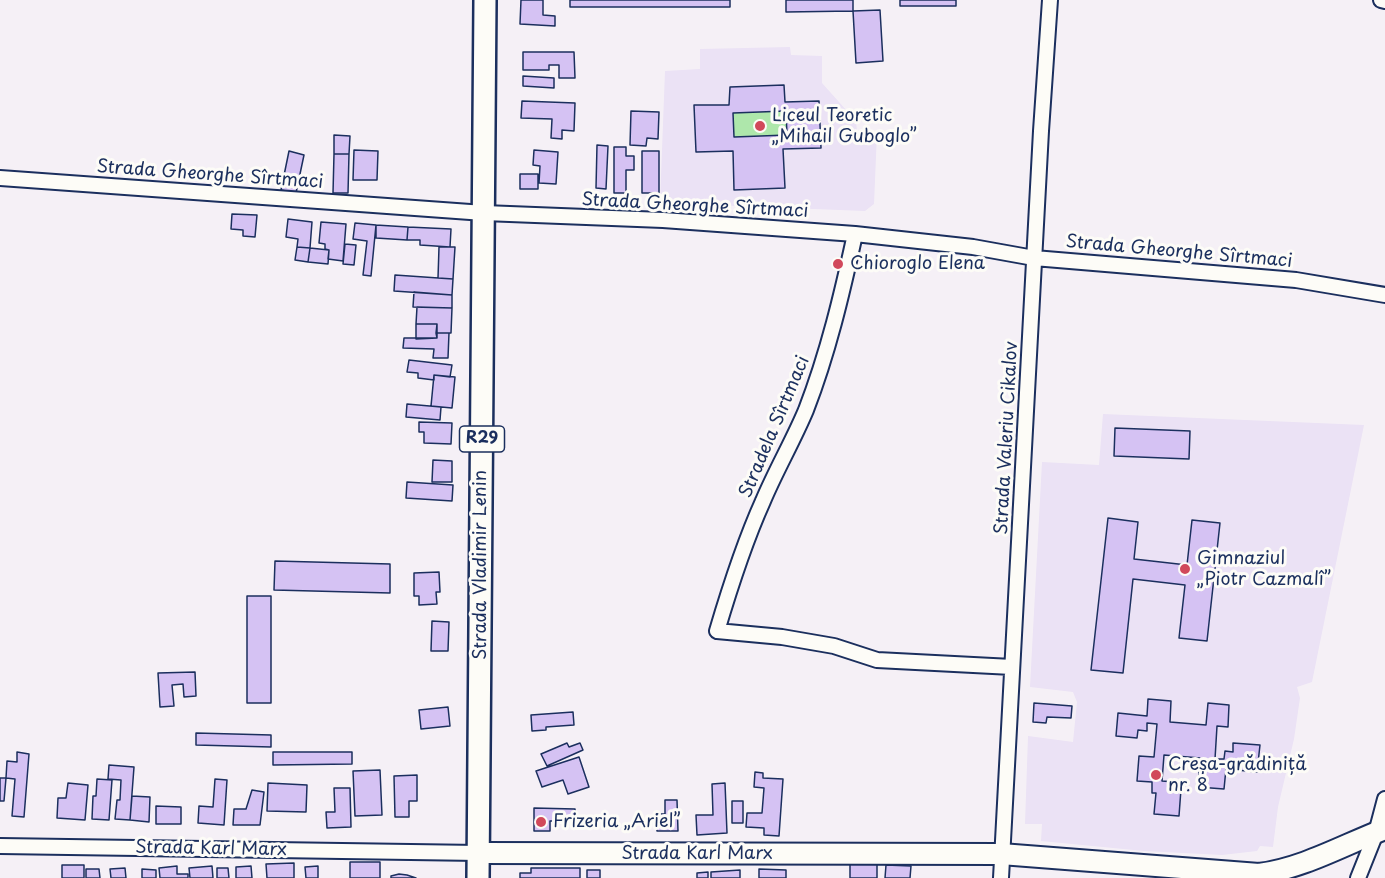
<!DOCTYPE html>
<meta charset="utf-8">
<style>
body{margin:0}
canvas{display:block;background:#f5f0f6}
</style>
<canvas width="1385" height="878"></canvas>
<script>
const ctx = document.querySelector('canvas').getContext('2d');
ctx.lineJoin = 'round';
function fill(path, color) { ctx.fillStyle = color; ctx.fill(path, 'evenodd'); }
function stroke(path, color, width, dash) { ctx.strokeStyle = color; ctx.lineWidth = width; ctx.lineCap = dash ? 'butt' : 'round'; ctx.setLineDash(dash || []); ctx.stroke(path); }
function drawText(font, color, halo, rows, align = 'center') {
  ctx.font = font + ' "Playpen Sans",sans-serif'; ctx.lineWidth = 6; ctx.setLineDash([]); ctx.textBaseline = 'middle'; ctx.strokeStyle = halo; ctx.fillStyle = color; for (const [text, x, y, turn = 0] of rows) {
    ctx.save(); ctx.translate(x, y); ctx.rotate((+turn || 0) * Math.PI / 180); ctx.textAlign = isNaN(turn) ? turn : align; if (halo) ctx.strokeText(text, 0, 0); ctx.fillText(text, 0, 0); ctx.restore();
  }
}
fill(new Path2D(`
 M790,47L791,55L822,56V83L856,121L857,131L877,133L874,204L865,211L660,203L665,71L700,69V49Z
 M1103,414L1364,425L1312,682L1297,687L1300,698L1294,739L1278,807L1273,847L1260,846L1257,851L1222,855L1144,851L1041,841L1042,824H1025L1028,736L1073,742L1077,702L1073,692L1030,687L1042,462L1099,465Z`), '#ebe2f5');
fill(new Path2D(`
 M786,111L787,135L734,137L733,113Z`), '#aee7ab');
const building = new Path2D(`
 M521,0H543V15L555,16V26L520,24Z
 M570,0H730V7H570Z
 M786,0H853V11L786,12Z
 M900,0H956V6H900Z
 M880,10L883,61L856,63L853,11Z
 M523,52H574L575,78H559V65H549V70H523Z
 M523,76L554,78V88L523,86Z
 M784,85L785,102L819,101L821,148L783,149L785,188L734,190L733,151L696,152L694,105H729L730,87ZM786,111L787,135L734,137L733,113Z
 M522,101L575,103L574,131L562,130V139L551,138L552,119L521,118Z
 M631,111L659,112L658,139L647,138L646,146L630,145Z
 M334,135L350,136L349,154H334Z
 M597,145L608,146L606,189L596,188Z
 M614,147H626V156H634V170H626V193H614Z
 M354,150L378,151L377,180H353Z
 M534,150L558,152L556,184L539,183L540,166L533,165Z
 M289,151L304,155L296,193L281,190Z
 M642,151H659V193H642Z
 M334,154H349L348,193H333Z
 M520,174H538V189H520Z
 M232,214L257,215L255,237L243,236V230L231,229Z
 M288,219L312,222L310,248L297,247L298,239L286,237Z
 M321,222L346,224L343,261L328,259L329,250L325,249V244L319,243Z
 M355,223L376,225L371,276L363,275L367,241L353,239Z
 M376,225L408,227L407,240L376,238Z
 M408,227L451,229L450,247L420,245V240H407Z
 M345,244L356,245L354,265L343,264Z
 M297,247L310,248L308,262L295,260Z
 M439,247H455L453,279L438,278Z
 M310,248L329,250L328,264L308,262Z
 M395,275L453,279L452,295L394,291Z
 M414,292L452,295V308L413,307Z
 M417,307L452,308L451,333H436L437,324H416Z
 M416,324H437V338L416,339Z
 M436,333H449L448,358H433L434,349L403,348L404,338H437Z
 M409,360L452,365L450,377L434,375V380L418,378V373L407,372Z
 M434,375L455,377L452,408L431,406Z
 M407,404L441,407L440,420L406,417Z
 M419,422L452,423L451,444L424,443V432H419Z
 M1115,428L1190,431L1189,459L1114,456Z
 M433,460L452,461V482H432Z
 M407,482L453,485L452,501L406,498Z
 M1108,518L1138,522L1134,559L1187,565L1192,520L1220,523L1207,641L1179,638L1185,585L1133,579L1123,673L1091,670Z
 M275,561L390,564V593L274,590Z
 M439,572L440,592H436L437,604L419,605V596H414V573Z
 M247,596H271V703H247Z
 M432,621L449,622L448,651H431Z
 M195,672L196,696L184,697L183,684L172,685L174,706L160,707L158,673Z
 M1148,699L1171,701L1170,722L1206,725L1208,703L1229,705L1228,727L1217,726L1215,759H1224L1225,751L1233,752V743L1260,745L1257,772L1226,769L1224,789L1198,787L1200,758L1164,755L1162,781L1174,782V788L1181,789L1179,816L1154,814L1156,793H1152V782L1137,781L1139,756L1154,757L1157,724L1147,723V731L1138,730L1137,738L1116,736L1118,713L1147,716Z
 M1034,703L1072,706L1071,718L1047,717L1046,723L1033,722Z
 M448,707L450,726L421,729L419,710Z
 M573,712L574,725L546,727V730L532,731L531,715Z
 M196,733L271,735V747L196,745Z
 M567,743L569,747L580,743L583,750L547,766L541,754Z
 M17,752L29,754L24,817L12,816L15,779L6,778L4,801H0V778H6L7,761L17,762Z
 M273,752H352V764L273,765Z
 M579,757L589,787L568,794L563,780L542,787L536,771Z
 M109,765L134,767L130,820L115,819L117,800H120L121,780L108,779Z
 M380,770L382,815L355,816L353,771Z
 M755,772L763,773V778L783,779L779,836L764,835V828L746,827L747,813H762L764,788L754,787Z
 M417,775V801H409V817H395L394,776Z
 M97,779L112,780L109,820L92,819L93,796H96Z
 M215,779L227,780L224,825L198,823L199,806L213,807Z
 M68,783L88,785L85,820L57,818L58,798H66Z
 M268,783L307,785L306,812L267,811Z
 M725,783L727,833L697,835L696,815H713L712,784Z
 M334,788H350L351,827L327,828L326,812H335Z
 M252,790L264,792L260,825H233L234,809H246Z
 M132,796L150,797L149,822L130,820Z
 M665,800H677L678,831H657V814H665Z
 M732,801H743V823H732Z
 M156,806L181,807V824H156Z
 M534,808L575,809V821H550V831H534Z
 M350,862H380V878H350Z
 M294,863V878H267L266,864Z
 M850,863H877V878H850Z
 M62,865H84V878H62Z
 M886,865L911,866L910,878H885Z
 M177,866V874H188V878H160L159,868Z
 M212,866L213,878H190L189,868Z
 M251,866L252,878H236V867Z
 M318,866V878H306L305,867Z
 M125,868L126,878H111L110,869Z
 M217,868H228L229,878H217Z
 M531,868H580V878H520V873H531Z
 M86,869H99L100,878H86Z
 M142,869L156,870V878H142Z
 M759,869L786,870V878H759Z
 M587,870H600V878H587Z
 M740,870V878H711V872Z
 M708,872V878H697V873Z
 M399,874L407,875L416,878H391V876Z`);
fill(building, '#d5c2f3');
stroke(building, '#1b2f5e', 1.5);
const street = new Path2D(`
 M1381,0L1385,1
 M0,178L484,213L663,220L855,234L973,247L1034,258L1296,280L1385,295
 M855,234C842,294 828,353 806,410C793,441 776,470 763,501C744,543 730,587 717,631L782,637L834,646L877,660L1012,667
 M0,846L479,853
 M1001,878L1041,131L1050,0
 M1358,878L1376,833L1385,799`);
const secondary = new Path2D(`
 M479,853L1001,854L1259,874C1304,868 1343,845 1385,829`);
const primary = new Path2D(`
 M478,878L485,0`);
stroke(street, '#1b2f5e', 18);
stroke(secondary, '#1b2f5e', 24);
stroke(primary, '#1b2f5e', 26);
stroke(street, '#fdfcf7', 14);
stroke(secondary, '#fdfcf7', 20);
stroke(primary, '#fdfcf7', 21);
for (const [x, y, r, color] of [
 [760,126,6,"#d1495b"],
 [838,264,6,"#d1495b"],
 [1185,569,6,"#d1495b"],
 [1156,775,6,"#d1495b"],
 [541,822,6,"#d1495b"]
]) { const dot = new Path2D(); dot.arc(x, y, r, 0, 2 * Math.PI); ctx.fillStyle = color; ctx.fill(dot); stroke(dot, '#fdfcf7', 2); }
for (const [x, y, w] of [
 [482,439,45]
]) { const box = new Path2D(); box.roundRect(x - w / 2, y - 13, w, 26, 4.5); ctx.fillStyle = '#fdfcf7'; ctx.fill(box); stroke(box, '#1b2f5e', 1.5); }
drawText('bold 16px', '#1b2f5e', null, [
 ["R29",482,439]
]);
drawText('18px', '#1b2f5e', '#fdfcf7', [
 ["Liceul Teoretic",772,116],
 ["„Mihail Guboglo”",772,137],
 ["Chioroglo Elena",850,264],
 ["Gimnaziul",1197,559],
 ["„Piotr Cazmalî”",1197,580],
 ["Creșa-grădiniță",1168,765],
 ["nr. 8",1168,786],
 ["Frizeria „Ariel”",553,822]
], 'left');
drawText('18px', '#1b2f5e', '#fdfcf7', [
 ["Strada Gheorghe Sîrtmaci",210,175,4],
 ["Strada Gheorghe Sîrtmaci",695,206,3],
 ["Strada Gheorghe Sîrtmaci",1179,252,5],
 ["Stradela Sîrtmaci",775,427,-67],
 ["Strada Valeriu Cikalov",1007,438,-87],
 ["Strada Vladimir Lenin",481,565,-90],
 ["Strada Karl Marx",211,849,1],
 ["Strada Karl Marx",697,854]
]);
</script>
